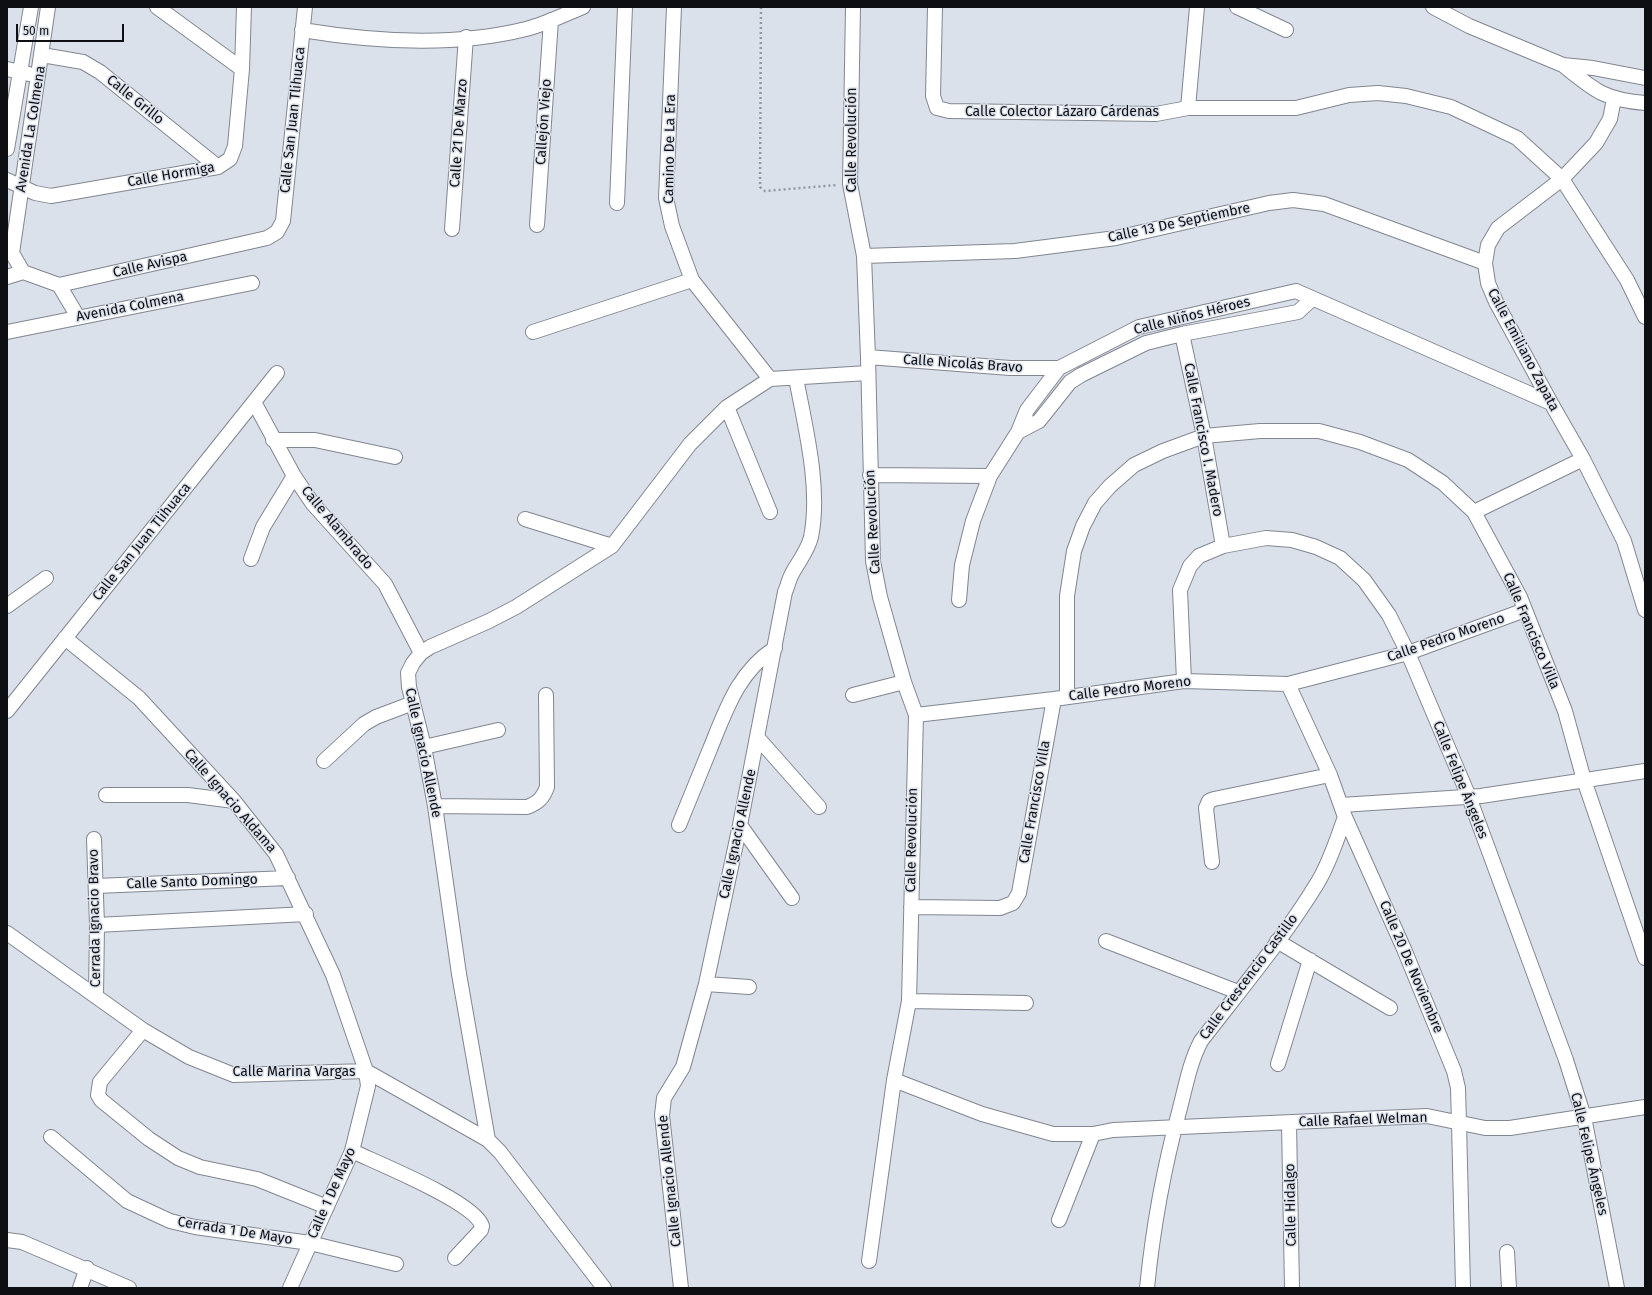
<!DOCTYPE html>
<meta charset="utf-8">
<style>
body{margin:0}
#map{position:relative;width:1652px;height:1295px;overflow:hidden;background:#dbe1eb;font-family:"Fira Sans",sans-serif}
canvas{display:block}
.frame{position:absolute;inset:0;border:8px solid #0e0f13;pointer-events:none}
.scale{position:absolute;left:16px;top:24px;width:108px;height:18px;box-sizing:border-box;border:2px solid #0e0f13;border-top:0;padding-left:5px;font-size:12px;line-height:14px;white-space:nowrap;color:#0e0f13;-webkit-text-stroke:3px #dbe1eb;paint-order:stroke}
</style>
<div id="map">
<canvas width="1652" height="1295"></canvas>
<div class="frame"></div>
<div class="scale">50 m</div>
</div>
<script>
const ctx = document.querySelector('canvas').getContext('2d');
ctx.lineJoin = 'round';
function stroke(path, color, width, dash) { ctx.strokeStyle = color; ctx.lineWidth = width; ctx.lineCap = dash ? 'butt' : 'round'; ctx.setLineDash(dash || []); ctx.stroke(path); }
function drawText(font, color, halo, rows, align = 'center') {
  ctx.font = font + ' "Fira Sans",sans-serif'; ctx.lineWidth = 3; ctx.setLineDash([]); ctx.textBaseline = 'middle'; ctx.strokeStyle = halo; ctx.fillStyle = color; for (const [text, x, y, turn = 0] of rows) {
    ctx.save(); ctx.translate(x, y); ctx.rotate((+turn || 0) * Math.PI / 180); ctx.textAlign = isNaN(turn) ? turn : align; if (halo) ctx.strokeText(text, 0, 0); ctx.fillText(text, 0, 0); ctx.restore();
  }
}
const minor = new Path2D(`
 M157,7L242,69
 M674,7L666,198L672,226L692,280L770,379
 M853,7L850,184L864,256L868,357L873,561L880,597L904,682L916,715L909,1001L894,1080L869,1261
 M935,7L933,96L937,108L949,111L1156,114L1188,108H1296L1349,95L1378,93L1406,96L1451,107L1517,138L1562,179L1627,280L1645,317
 M1237,7L1286,30
 M1433,7L1469,26L1563,65L1593,68L1645,78
 M302,30C375,42 454,47 526,29C546,24 565,14 583,7
 M42,55L83,62L100,72L218,167
 M1563,65C1594,90 1604,100 1645,103
 M7,69L29,74
 M1614,99L1610,119L1596,143L1562,179L1498,228L1488,245L1485,263L1488,283L1496,302L1551,403L1583,459L1624,541L1645,610
 M1188,108L1197,7
 M7,149L31,7
 M7,180L35,193L51,196L218,167L230,159L235,146L242,69L244,7
 M617,203L625,7
 M537,225L551,20
 M452,229L466,37
 M864,256L1015,251L1116,238L1269,203L1293,200L1324,204L1485,263
 M23,272L59,285L267,238L277,232L283,221L305,7
 M23,272L12,253L48,7
 M7,277L23,272
 M59,285L78,317
 M7,332L252,283
 M533,332L692,280
 M1182,334L1204,436L1223,546
 M868,357L1010,368H1059
 M770,379L868,373
 M254,402L294,476L313,504L385,584L421,653
 M727,407L770,512
 M1018,432L1039,421L1070,382L1081,375L1146,343L1182,334L1298,312L1312,299
 M273,440H315L395,457
 M870,475L990,476
 M1474,512L1583,459
 M525,519L612,546
 M251,559L263,527L294,476
 M959,600L962,565L973,521L990,476L1018,432L1027,410L1059,368L1139,327L1296,291L1551,403
 M7,606L46,578
 M65,638L139,698L234,801L276,854L333,975L366,1071L368,1086L352,1151L290,1288
 M1184,681L1180,590L1190,566L1199,556L1223,546L1266,538L1292,540L1316,547L1340,558L1364,580L1389,615L1408,653L1469,797L1566,1060L1584,1117L1617,1288
 M1288,684L1330,775L1345,817L1404,949L1454,1071L1458,1088L1459,1123L1463,1288
 M853,695L904,682
 M1067,696V596L1074,551L1083,526L1095,503L1110,486L1134,465L1163,451L1204,436L1260,431H1319L1360,442L1408,460L1443,483L1474,512L1520,597L1565,711L1584,780L1645,958
 M7,711L277,373
 M916,715L1054,699L1184,681L1288,684L1408,653L1525,610
 M757,737L819,807
 M424,747L498,730
 M324,761L364,724L376,717L413,703
 M106,795H188L234,801
 M1341,805L1481,796L1645,771
 M435,806L527,807C538,803 543,798 547,787L546,695
 M679,825C689,800 700,774 710,749C726,710 738,672 775,648
 M740,825L792,898
 M94,839L97,925L96,996
 M1212,862L1206,808L1209,801L1214,799L1330,775
 M96,886L288,878
 M911,907L1000,908L1013,903L1019,893L1054,699
 M97,925L306,914
 M7,933L143,1030L189,1057L234,1075L366,1071L488,1140L500,1152L604,1288
 M1106,941L1238,992
 M1277,941L1390,1008
 M706,984L749,987
 M909,1001L1026,1003
 M143,1030L100,1082L98,1095L101,1100L149,1139L178,1158L200,1167L257,1179L327,1207
 M1278,1064L1310,960
 M894,1080L982,1114L1053,1134H1093L1113,1130L1427,1116L1485,1128H1510L1645,1107
 M1289,1123L1292,1288
 M51,1137L127,1201L170,1221L195,1227L310,1243L396,1264
 M488,1140L459,974L435,806L424,747L409,687L408,673L413,663L421,653L430,647L489,621L516,607L612,546L690,444L727,407L770,379
 M352,1151C377,1163 475,1202 482,1226L481,1230L455,1258
 M1059,1220L1093,1134
 M7,1240L22,1242L129,1288
 M1507,1252L1509,1288
 M80,1288L87,1268
 M681,1288L662,1115L664,1098L683,1067L706,984L740,825L785,592C788,586 789,578 793,572C799,561 808,550 811,537C821,488 805,426 796,378
 M1147,1288C1153,1227 1164,1167 1180,1108C1186,1085 1190,1062 1201,1041C1241,989 1284,938 1318,882C1330,862 1337,839 1345,817`);
stroke(minor, '#818690', 16);
stroke(new Path2D(`
 M761,7L760,187L765,191L837,185`), '#9398a0', 2.5, [2, 3]);
stroke(minor, '#fff', 14);
drawText('14px', '#0e0f13', '#dbe1eb', [
 ["Calle Grillo",135,100,39],
 ["Calle Colector Lázaro Cárdenas",1062,112],
 ["Calle San Juan Tlihuaca",293,120,-84],
 ["Callejón Viejo",544,122,-86],
 ["Avenida La Colmena",31,129,-81],
 ["Calle 21 De Marzo",459,133,-86],
 ["Calle Revolución",852,140,-90],
 ["Camino De La Era",670,149,-89],
 ["Calle Hormiga",171,175,-10],
 ["Calle 13 De Septiembre",1179,223,-12],
 ["Calle Avispa",150,265,-13],
 ["Avenida Colmena",130,307,-11],
 ["Calle Niños Héroes",1192,316,-14],
 ["Calle Emiliano Zapata",1523,350,62],
 ["Calle Nicolás Bravo",963,364,4],
 ["Calle Francisco I. Madero",1203,440,79],
 ["Calle Revolución",873,522,-93],
 ["Calle Alambrado",337,528,50],
 ["Calle San Juan Tlihuaca",142,542,-51],
 ["Calle Francisco Villa",1531,631,67],
 ["Calle Pedro Moreno",1446,638,-19],
 ["Calle Pedro Moreno",1130,689,-7],
 ["Calle Ignacio Allende",423,753,78],
 ["Calle Felipe Ángeles",1460,780,68],
 ["Calle Ignacio Aldama",230,801,49],
 ["Calle Francisco Villa",1035,802,-80],
 ["Calle Ignacio Allende",738,834,-78],
 ["Calle Revolución",912,840,-89],
 ["Calle Santo Domingo",192,882,-2],
 ["Cerrada Ignacio Bravo",95,918,-91],
 ["Calle 20 De Noviembre",1411,967,67],
 ["Calle Crescencio Castillo",1249,977,-53],
 ["Calle Marina Vargas",294,1072],
 ["Calle Rafael Welman",1363,1120,-2],
 ["Calle Felipe Ángeles",1589,1154,77],
 ["Calle Ignacio Allende",670,1181,-96],
 ["Calle 1 De Mayo",332,1193,-66],
 ["Calle Hidalgo",1291,1205,-91],
 ["Cerrada 1 De Mayo",235,1231,9]
]);
</script>
